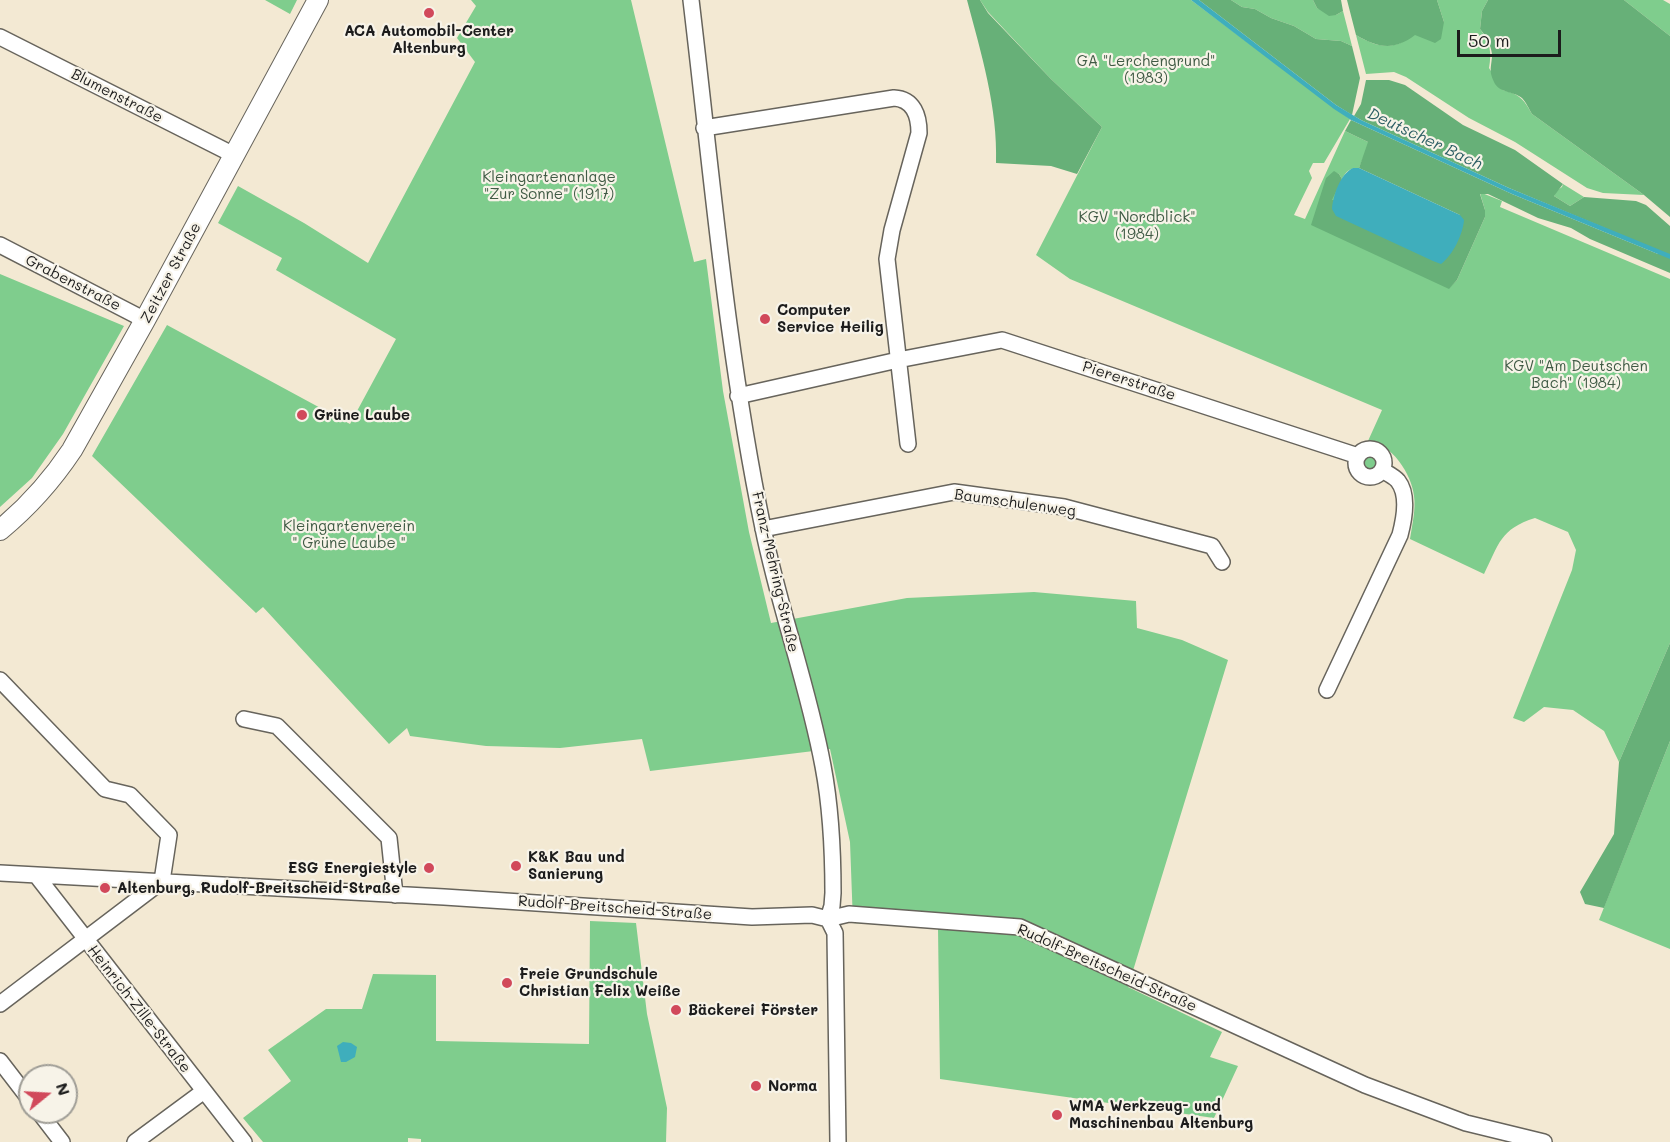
<!DOCTYPE html>
<meta charset="utf-8">
<style>
body{margin:0}
#map{position:relative;width:1670px;height:1142px;overflow:hidden;background:#f3e9d3;font-family:Mali,sans-serif}
canvas{display:block}
.north{position:absolute;left:18px;top:1064px;width:60px;height:60px;box-sizing:border-box;background:#f7f3e8;border:2px solid #9f9d96;border-radius:50%;rotate:72deg;font-size:16px;font-weight:700;line-height:24px;text-align:center;color:#1c1c1c}
.north::after{content:'';display:block;margin:auto;width:21px;height:27px;background:#d1495b;clip-path:polygon(50% 0,100% 100%,50% 72%,0 100%)}
.scale{position:absolute;left:1457px;top:30px;width:104px;height:27px;box-sizing:border-box;border:3px solid #1c1c1c;border-top:0;padding-left:8px;font-size:18px;line-height:21px;white-space:nowrap;color:#1c1c1c;-webkit-text-stroke:4px #f7f3e8;paint-order:stroke}
</style>
<div id="map">
<canvas width="1670" height="1142"></canvas>
<div class="north">N</div>
<div class="scale">50 m</div>
</div>
<script>
const ctx = document.querySelector('canvas').getContext('2d');
ctx.lineJoin = 'round';
function fill(path, color) { ctx.fillStyle = color; ctx.fill(path, 'evenodd'); }
function stroke(path, color, width, dash) { ctx.strokeStyle = color; ctx.lineWidth = width; ctx.lineCap = dash ? 'butt' : 'round'; ctx.setLineDash(dash || []); ctx.stroke(path); }
function drawText(font, color, halo, rows, align = 'center') {
  ctx.font = font + ' Mali,sans-serif'; ctx.lineWidth = 4.5; ctx.setLineDash([]); ctx.textBaseline = 'middle'; ctx.strokeStyle = halo; ctx.fillStyle = color; for (const [text, x, y, turn = 0] of rows) {
    ctx.save(); ctx.translate(x, y); ctx.rotate((+turn || 0) * Math.PI / 180); ctx.textAlign = isNaN(turn) ? turn : align; if (halo) ctx.strokeText(text, 0, 0); ctx.fillText(text, 0, 0); ctx.restore();
  }
}
fill(new Path2D(`
 M265,0H297L290,14Z
 M471,0H631L694,262L706,259L723,391L749,532L771,623L907,598L1034,592L1136,601L1137,628L1182,640L1228,660L1128,987L1222,1032L1210,1057L1238,1066L1214,1118L940,1079L938,928L853,923L850,842L830,749L650,771L642,739L560,748L486,746L410,736L407,728L389,744L263,607L256,613L92,456L167,325L350,424L396,339L276,270L282,258L218,223L238,186L304,223L368,263L475,62L457,38L476,6Z
 M980,0H1191L1350,119L1324,163H1313L1309,171L1312,178L1294,215L1305,219L1345,131L1368,142V146L1359,168C1350,168 1346,171 1342,179L1339,174L1334,172L1450,287L1457,280L1485,217V210L1480,193H1482L1502,201L1500,207L1670,279V643L1619,762L1604,731L1573,710L1544,707L1524,722L1513,718L1572,570L1576,550L1568,532L1535,518C1500,529 1499,544 1484,574L1410,539C1412,525 1416,509 1414,496C1412,474 1391,443 1368,441L1382,410L1070,279L1036,255L1102,127L1051,79L988,12Z
 M1231,0H1313L1317,8L1336,15L1343,11L1352,46L1341,41L1316,39L1294,26L1271,18L1255,9L1242,7Z
 M1437,0H1488L1482,11L1480,29C1490,42 1492,52 1489,68L1503,90C1520,95 1523,98 1532,114L1644,195L1603,193L1587,188L1515,142L1469,118L1406,77L1394,72L1366,74L1356,35C1378,48 1395,51 1414,34L1423,36L1444,22Z
 M1624,0H1663L1670,4V36Z
 M1563,184L1584,197L1570,206L1554,196L1556,191L1562,187Z
 M0,274L124,326L63,434L32,478L0,507Z
 M1362 463a8 8 0 1 1 16 0a8 8 0 1 1-16 0Z
 M1670,741V949L1599,920Z
 M590,921L636,923L647,1014L667,1108L666,1142H421V1139L408,1138V1142H263L243,1118L291,1081L268,1050L326,1009H362L373,974L436,975V1041L589,1044Z`), '#7fcd8d');
fill(new Path2D(`
 M967,0H980L988,13L1051,79L1102,127L1077,174L1051,166L996,163C998,108 981,53 967,0Z
 M1199,0H1231L1242,7L1255,9L1271,18L1294,26L1316,39L1341,41L1352,46L1360,78L1352,115L1336,105Z
 M1313,0H1341L1343,11L1336,15L1329,16L1317,8Z
 M1347,0H1437L1444,22L1441,39L1435,43L1415,35C1394,51 1378,48 1356,35Z
 M1488,0H1624L1670,36V217L1644,195L1532,114C1529,109 1526,102 1522,98C1513,91 1499,93 1494,82C1488,70 1492,66 1492,54C1491,45 1486,36 1480,29L1482,11Z
 M1366,80H1389L1405,85L1463,125L1515,150L1563,184L1554,196L1570,206L1584,197L1636,201L1646,205L1670,226V273L1590,239L1571,228L1538,218L1488,194H1480L1485,210V217L1457,280L1449,289L1311,225L1326,178L1334,171L1339,174L1342,179L1332,200L1460,215L1359,168L1368,142L1345,131L1351,120L1512,194L1658,254L1660,251L1509,188L1361,120L1354,116L1361,104Z
 M1670,643V741L1604,908L1585,904L1580,892L1614,834L1619,762Z`), '#67b078');
fill(new Path2D(`
 M1191,0H1199L1336,105L1361,120L1509,188L1670,254V259L1512,194L1351,120L1334,109Z
 M1353,168H1359L1460,215L1464,220C1463,234 1453,255 1441,264L1433,261L1336,216L1332,209C1333,196 1340,174 1353,168Z
 M343,1042L351,1043L357,1047L355,1057L346,1062H341L337,1046Z`), '#3faebc');
const minor = new Path2D(`
 M691,0C712,176 727,354 763,528C779,608 808,685 823,766C831,808 833,851 833,893L832,906L828,919L835,933L838,1142
 M0,37L234,155
 M704,128L894,98C914,99 919,116 919,133L892,230L887,259L908,444
 M0,245L145,320
 M738,396L898,360L1002,340L1358,456
 M1356 463a14 14 0 1 1 28 0a14 14 0 1 1-28 0Z
 M763,529L954,492L1064,507L1212,546L1222,562
 M0,680L105,789L130,795L169,835L162,881L0,1004
 M1327,690L1400,535C1404,520 1409,495 1398,481C1395,477 1387,473 1382,470
 M244,719L277,726L389,838L395,895
 M0,873L444,897L752,917L812,915L828,919L849,914L1020,927L1365,1085L1466,1123L1544,1142
 M36,875L244,1142
 M0,1061L30,1100
 M39,1112L62,1142
 M135,1142L204,1091`);
const major = new Path2D(`
 M0,530C28,507 52,480 72,450L145,320L318,0`);
stroke(minor, '#67645c', 18);
stroke(major, '#67645c', 22);
stroke(minor, '#fff', 15);
stroke(major, '#fff', 20);
for (const [x, y, r, color] of [
 [429,13,6,"#d1495b"],
 [765,319,6,"#d1495b"],
 [302,415,6,"#d1495b"],
 [516,866,6,"#d1495b"],
 [429,868,6,"#d1495b"],
 [105,888,6,"#d1495b"],
 [507,983,6,"#d1495b"],
 [676,1010,6,"#d1495b"],
 [756,1086,6,"#d1495b"],
 [1057,1115,6,"#d1495b"]
]) { const dot = new Path2D(); dot.arc(x, y, r, 0, 2 * Math.PI); ctx.fillStyle = color; ctx.fill(dot); stroke(dot, '#f7f3e8', 2); }
drawText('bold 15px', '#1c1c1c', '#f7f3e8', [
 ["ACA Automobil-Center",429,31,"center"],
 ["Altenburg",429,48,"center"],
 ["Computer",777,310],
 ["Service Heilig",777,327],
 ["Grüne Laube",314,415],
 ["K&K Bau und",528,857],
 ["Sanierung",528,874],
 ["ESG Energiestyle",417,868,"right"],
 ["Altenburg, Rudolf-Breitscheid-Straße",117,888],
 ["Freie Grundschule",519,974],
 ["Christian Felix Weiße",519,991],
 ["Bäckerei Förster",688,1010],
 ["Norma",768,1086],
 ["WMA Werkzeug- und",1069,1106],
 ["Maschinenbau Altenburg",1069,1123]
], 'left');
drawText('15px', '#3f5a44', '#f7f3e8', [
 ["GA \"Lerchengrund\"",1146,61],
 ["(1983)",1146,78],
 ["Kleingartenanlage",549,177],
 ["\"Zur Sonne\" (1917)",549,194],
 ["KGV \"Nordblick\"",1137,217],
 ["(1984)",1137,234],
 ["KGV \"Am Deutschen",1576,366],
 ["Bach\" (1984)",1576,383],
 ["Kleingartenverein",349,526],
 ["\" Grüne Laube \"",349,543]
]);
drawText('15px', '#1c1c1c', '#f7f3e8', [
 ["Blumenstraße",117,96,27],
 ["Zeitzer Straße",171,273,-62],
 ["Grabenstraße",73,283,27],
 ["Piererstraße",1129,381,18],
 ["Baumschulenweg",1015,503,8],
 ["Franz-Mehring-Straße",775,572,77],
 ["Rudolf-Breitscheid-Straße",615,908,4],
 ["Rudolf-Breitscheid-Straße",1107,968,24],
 ["Heinrich-Zille-Straße",139,1009,52]
]);
drawText('italic 16px', '#2c5e64', '#f7f3e8', [
 ["Deutscher Bach",1425,139,25]
]);
</script>
